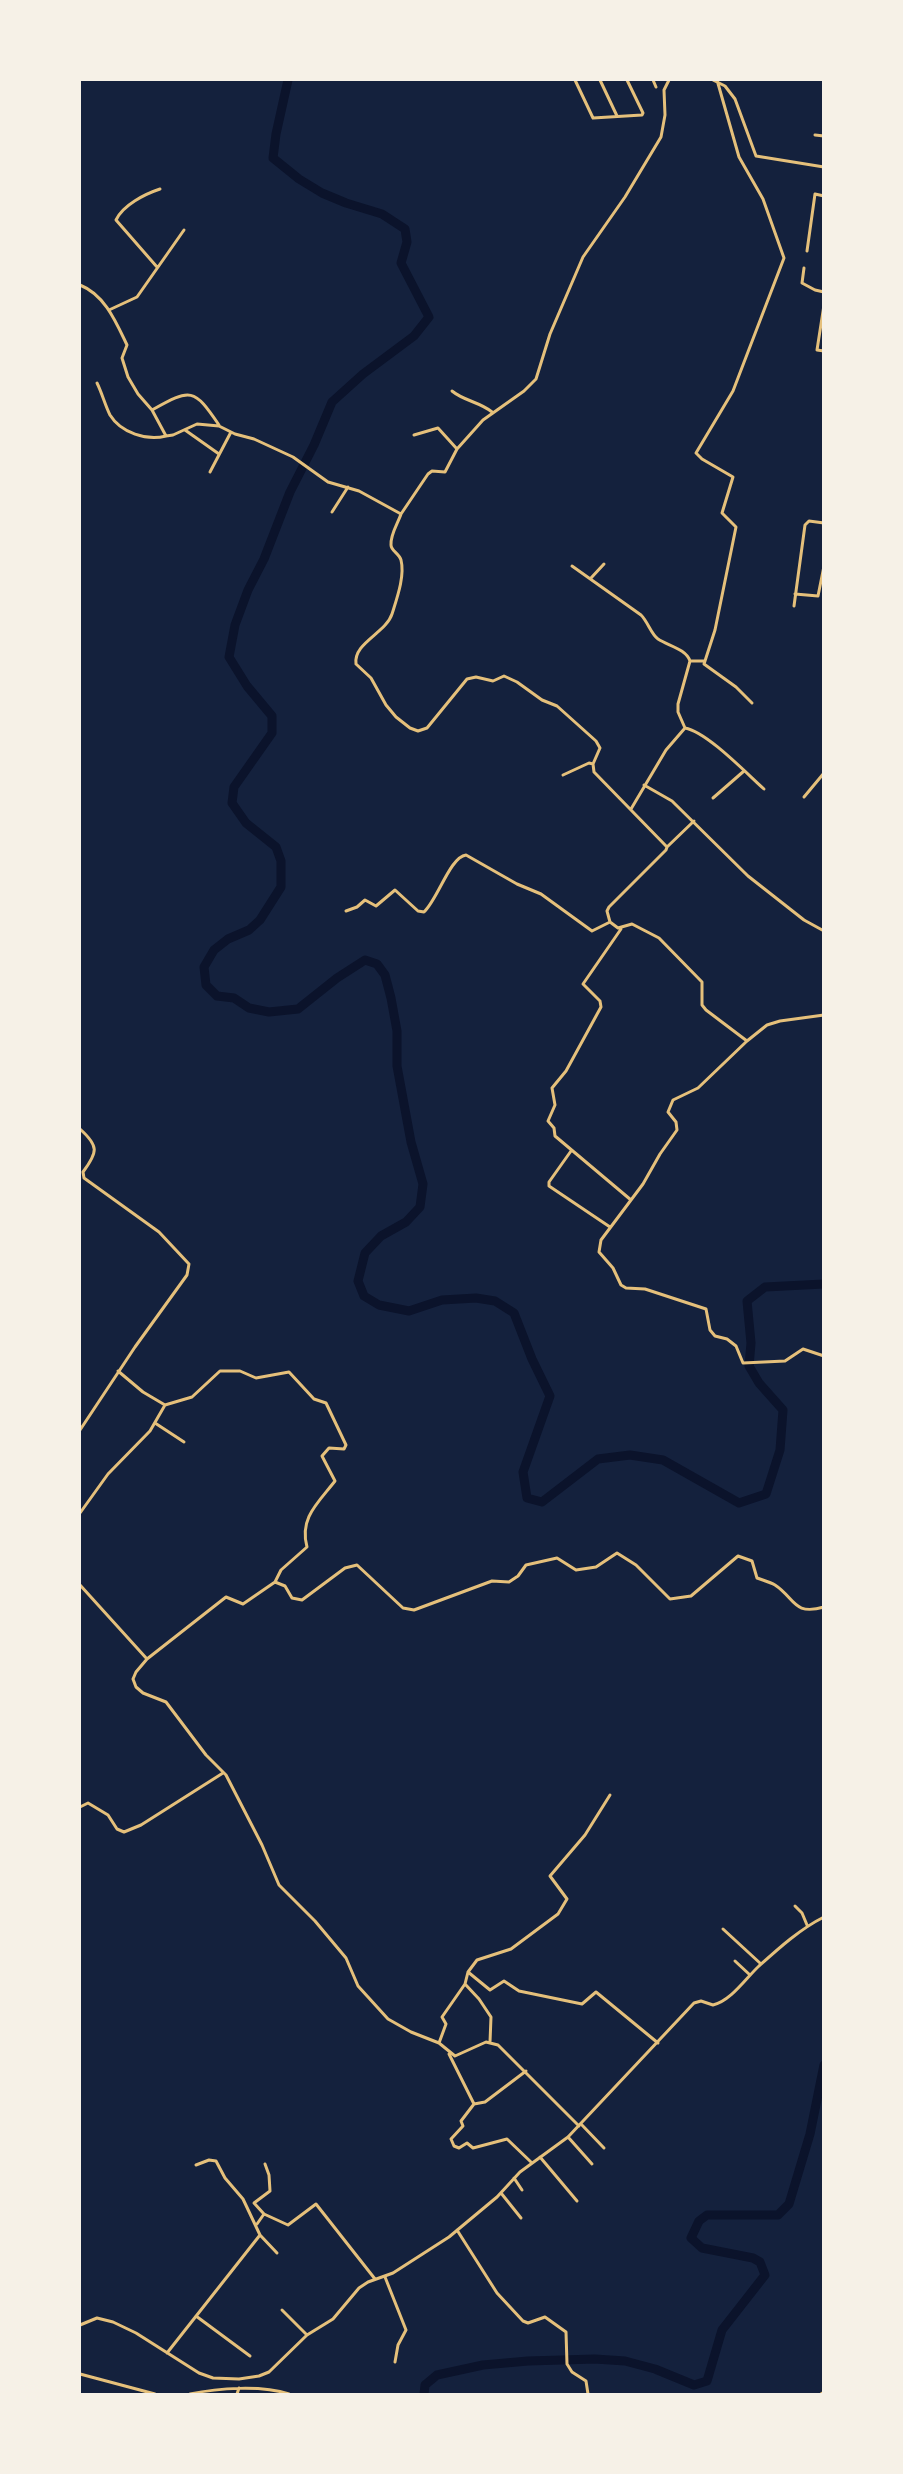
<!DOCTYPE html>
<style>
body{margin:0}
#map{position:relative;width:903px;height:2474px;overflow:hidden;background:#14213d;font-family:"Titillium Web",sans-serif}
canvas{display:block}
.frame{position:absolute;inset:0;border:81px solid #f6f1e7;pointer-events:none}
</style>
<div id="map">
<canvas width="903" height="2474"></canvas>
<div class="frame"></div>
</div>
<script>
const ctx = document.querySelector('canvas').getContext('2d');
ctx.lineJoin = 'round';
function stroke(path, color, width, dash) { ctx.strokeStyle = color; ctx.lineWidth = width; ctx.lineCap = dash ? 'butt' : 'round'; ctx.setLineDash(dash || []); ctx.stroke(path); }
stroke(new Path2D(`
 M288,80L276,134L273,158L299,179L322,193L346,203L382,214L405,229L407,242L401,263L429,317L414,336L363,374L332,402L314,445L290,492L264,559L248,590L235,625L229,657L247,686L272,716V733L234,787L232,803L246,823L276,847L281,861V887L260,920L249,930L228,939L214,950L204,967L206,985L217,996L234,998L249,1008L269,1012L298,1009L337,978L365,960L377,964L385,975L391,998L397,1031V1066L411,1142L423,1184L420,1207L406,1222L381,1236L365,1253L358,1281L364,1296L379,1305L409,1311L442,1300L476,1298L495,1301L514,1313L532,1359L550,1396L523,1472L527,1498L542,1502L598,1459L630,1455L663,1460L739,1503L766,1494L780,1450L783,1410L759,1383L749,1366L751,1343L747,1301L765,1287L824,1284
 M424,2394L425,2385L437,2375L483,2365L528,2361L595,2359L625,2361L655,2369L694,2385L707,2381L722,2330L765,2275L760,2262L753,2258L702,2248L691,2238L699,2221L707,2215H778L789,2204L810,2134L824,2065`), '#0b132b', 9);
stroke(new Path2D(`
 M575,80L593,118L642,115L643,113L627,80
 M600,80L617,116
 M653,80L656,87
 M713,80L725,86L735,99L756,156L824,167
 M717,80L739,157L763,199L784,258L733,391L696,453L702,459L733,477L722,513L736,527L715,630L704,664L736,687L752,703
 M815,135L824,136
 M815,194L824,196
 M807,251L815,194
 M157,267L116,220C123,205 145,194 160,189
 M804,268L802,283L815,290L824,292
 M80,285C105,295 116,322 127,345L122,358L128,377L138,394L152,410L166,436L173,435L197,424L219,426L235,434L254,439L293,457L328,482L359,491L401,514C398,523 390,535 391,545C391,551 399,553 401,560C405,576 397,598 392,614C386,633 353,643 356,664L371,678L386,705L396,717L410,728L418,731L427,728L467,679L476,677L493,681L504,676L517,682L542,700L557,706L596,741L600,748L593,764L594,772L667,847L666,850L609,907L607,911L610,922L618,928L632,924L659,938L702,982V1005L706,1010L747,1041
 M824,305L817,350L824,351
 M109,310L137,297L184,230
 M97,383C102,393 105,405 110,415C121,433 147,441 166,436
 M452,391C464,401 480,402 492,412
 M152,410C191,388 194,388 219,425
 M185,430L219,454
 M414,435L438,428L457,449
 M210,472L231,432
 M332,512L348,487
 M401,514L428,474L432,471L445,472L457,449L483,420L524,391L536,379L550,334L583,257L625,197L661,137L665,115L664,90L669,80
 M572,566L641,615C648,622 651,634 658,639C669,646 686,649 690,661L678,704V712L685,728
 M591,578L604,564
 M795,594L818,596L824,566
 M794,606L805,525L809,521L824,523
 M690,661H704
 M563,775L589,763L593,764
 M644,785L672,801L748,876L804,920L824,931
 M804,797L824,773
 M713,798L744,771
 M631,809L666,750L685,728C707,732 746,773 764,789
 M667,847L694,821
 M346,911L357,907L365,900L376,906L395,890L418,911L424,912C438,899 450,857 466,855L517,884L541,894L592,931L610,922
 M621,929L583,984L600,1001L601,1007L566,1071L552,1088L555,1105L548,1121L554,1128L555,1136L631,1200
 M824,1015L780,1021L767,1025L747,1041L698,1088L673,1100L668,1112L676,1122L677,1130L660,1154L643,1184L601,1240L599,1252L613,1268L621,1285L626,1288L645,1289L706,1309L710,1330L715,1336L727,1339L736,1346L743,1363L785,1361L803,1349L824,1356
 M80,1129C99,1146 98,1152 83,1172L84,1178L159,1232L189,1264L187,1275L135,1347L80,1430
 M571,1151L549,1182V1186L610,1227
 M118,1371L143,1392L165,1405
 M155,1423L184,1442
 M80,1513L108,1474L150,1431L165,1405L192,1397L220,1371H240L256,1378L289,1372L314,1399L326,1403L346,1445L344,1449L329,1448L322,1456L335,1481C318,1503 299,1518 307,1547L281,1570L275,1582
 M80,1585L147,1659L136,1672L133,1679L136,1687L143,1693L166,1702L206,1755L226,1775L262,1845L279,1885L315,1921L346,1958L358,1986L388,2019L411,2032L439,2043L455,2056L486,2042L498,2045L579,2126
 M147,1659L226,1597L243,1604L275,1582L285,1586L292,1598L302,1600L345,1568L357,1565L403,1608L414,1610L492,1581L509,1582L518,1576L526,1565L557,1558L576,1570L596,1567L617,1553L636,1565L670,1599L691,1596L738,1556L752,1561L757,1578C762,1580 770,1582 775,1585C795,1598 793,1616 824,1607
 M80,1807L88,1803L108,1815L117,1829L124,1832L141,1825L223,1773
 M795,1906L802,1913L807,1925
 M723,1929L761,1964
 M735,1961L750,1975
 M468,1972L490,1990L504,1981L519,1991L582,2004L596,1992L658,2043
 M465,1984L479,1999L491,2017L490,2042
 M439,2043L446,2024L442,2017L465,1984L468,1972L477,1960L511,1949L558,1914L567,1899L550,1876L585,1835L610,1795
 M449,2054L474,2104L485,2102L526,2071
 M474,2104L461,2121L463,2126L451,2139L454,2146L459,2148L467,2143L473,2148L507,2139L532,2163
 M581,2124L604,2148
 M568,2137L592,2164
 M540,2157L577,2201
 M514,2178L522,2190
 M501,2193L521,2218
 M264,2214L288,2225L316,2204L375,2279
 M257,2224L264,2214L254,2203L270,2191L269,2175L265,2164
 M457,2230L497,2293L523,2321L528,2323L545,2317L566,2332L567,2364L572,2372L586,2381L588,2394
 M260,2235L277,2253
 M385,2277L406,2330L398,2345L395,2362
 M282,2310L307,2335
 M196,2316L250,2356
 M80,2325L97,2318L113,2322L136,2333L199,2373L213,2378L239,2379L259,2376L269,2372L307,2335L333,2319L359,2288L368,2282L393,2273L449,2237L497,2197L520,2172L568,2137L694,2003L701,2001L713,2005C731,2001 746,1978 759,1966C779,1948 800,1929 824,1917
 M167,2353L260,2235L243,2199L225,2178L216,2161L209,2160L196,2165
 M80,2374L155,2394
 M190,2394C218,2388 262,2385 289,2394
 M237,2394L239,2388
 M821,2394L824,2392`), '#e5c07b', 3);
</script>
